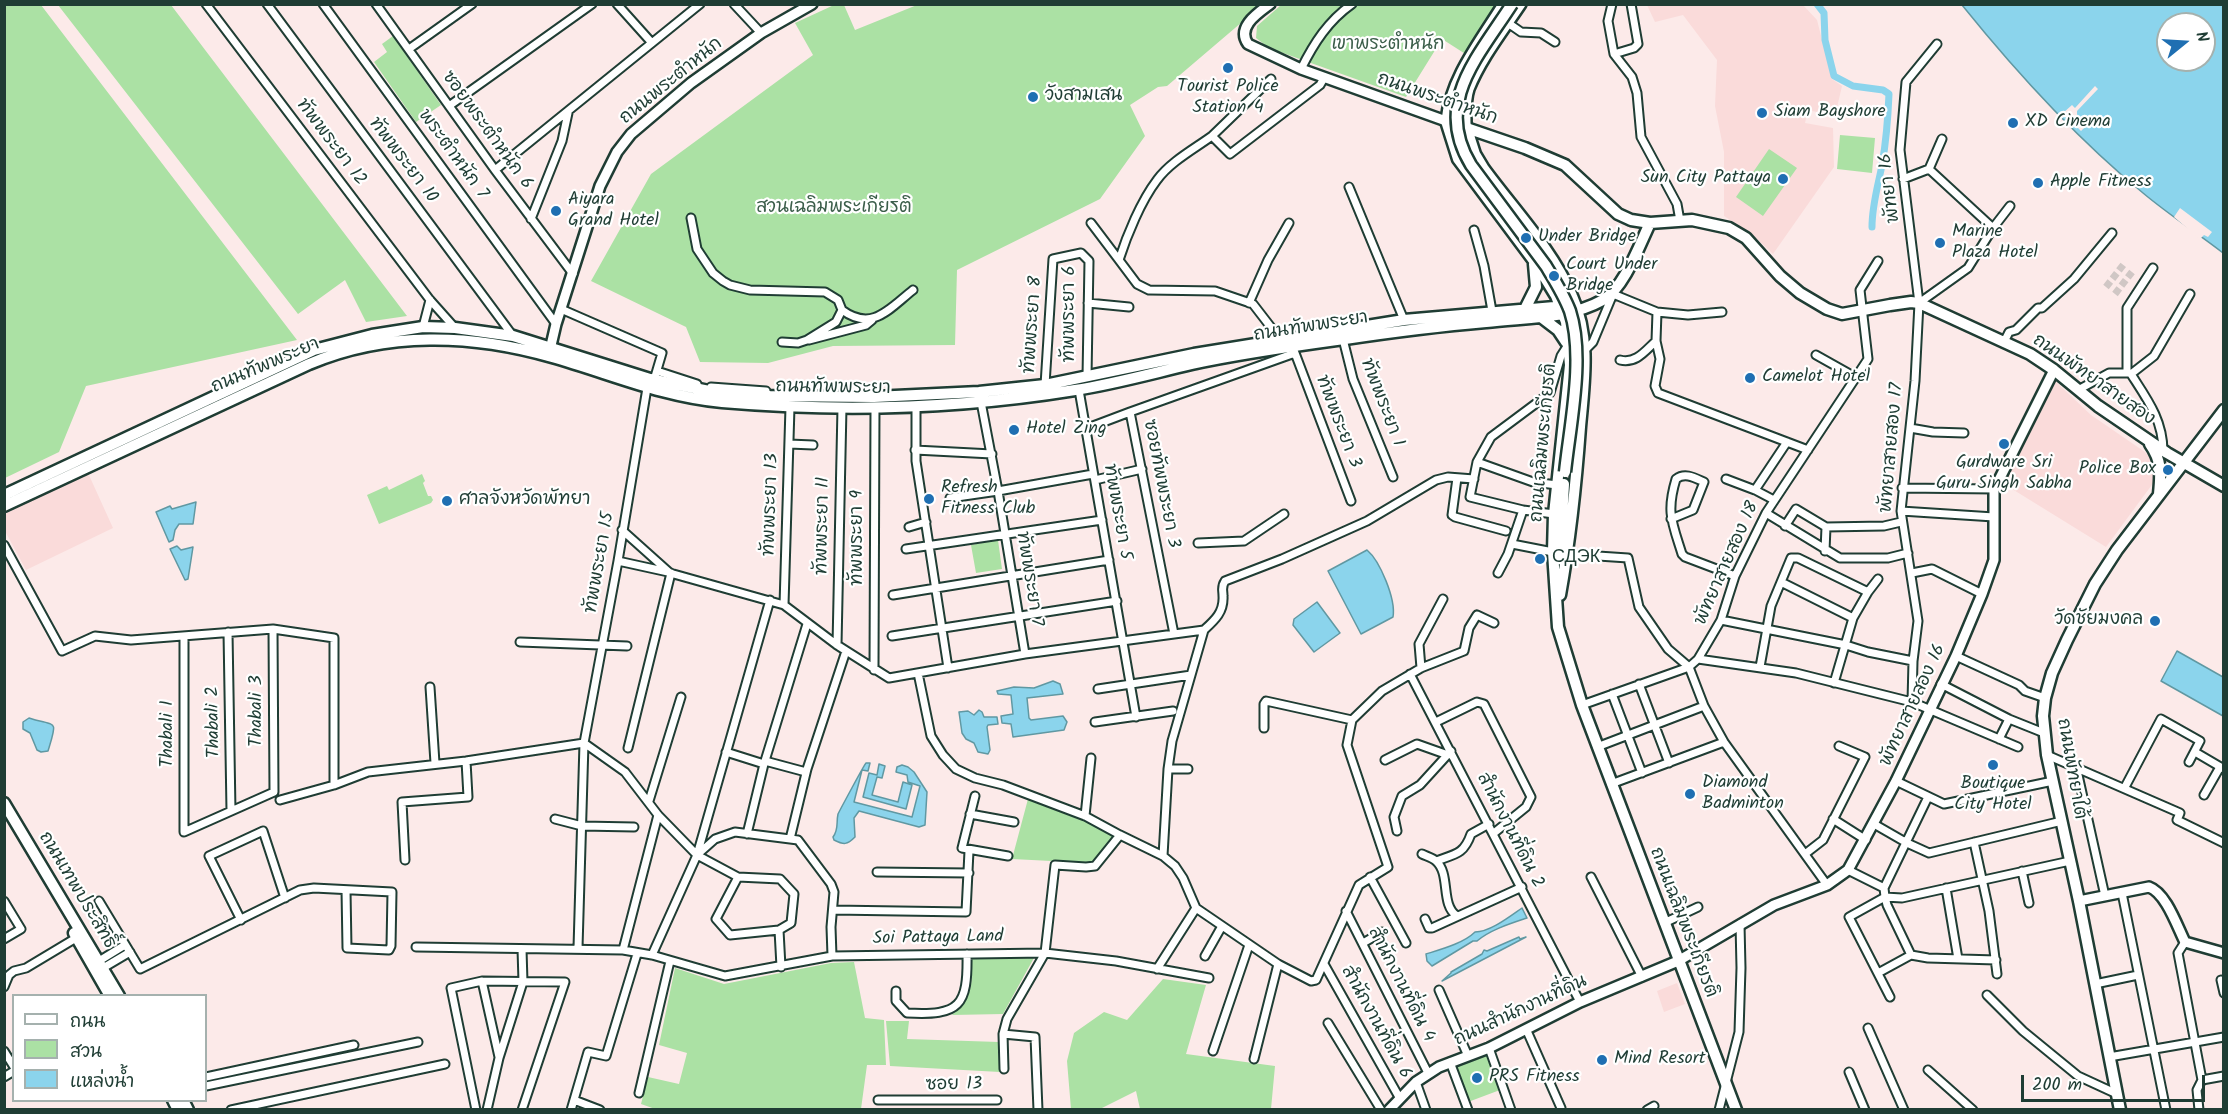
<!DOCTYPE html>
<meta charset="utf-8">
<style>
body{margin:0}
#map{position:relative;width:2228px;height:1114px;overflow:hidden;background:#fceae9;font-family:Kalam,"Playpen Sans Thai",sans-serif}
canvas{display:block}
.frame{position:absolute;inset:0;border:6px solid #1f3d34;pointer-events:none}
.legend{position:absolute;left:12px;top:994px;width:195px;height:108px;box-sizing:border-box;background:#fff;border:2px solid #a5b1ae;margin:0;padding:8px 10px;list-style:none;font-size:18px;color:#1f3d34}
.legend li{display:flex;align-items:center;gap:12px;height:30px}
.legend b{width:30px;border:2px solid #a5b1ae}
.north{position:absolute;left:2156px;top:12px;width:60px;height:60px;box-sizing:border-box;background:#fff;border:2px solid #a5b1ae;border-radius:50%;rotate:72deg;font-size:16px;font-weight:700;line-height:24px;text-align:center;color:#1f3d34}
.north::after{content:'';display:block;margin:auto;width:21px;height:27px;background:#1f6fb2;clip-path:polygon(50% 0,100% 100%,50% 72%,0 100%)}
.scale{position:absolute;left:2021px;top:1075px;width:184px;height:27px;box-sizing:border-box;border:3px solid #1f3d34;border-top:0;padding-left:8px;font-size:18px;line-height:21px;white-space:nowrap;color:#1f3d34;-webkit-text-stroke:4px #fff;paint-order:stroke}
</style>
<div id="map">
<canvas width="2228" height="1114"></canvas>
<div class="frame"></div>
<ul class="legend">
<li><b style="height:8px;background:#fff"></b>ถนน</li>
<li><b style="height:16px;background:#abe1a4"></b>สวน</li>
<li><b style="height:16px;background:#8bd4ec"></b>แหล่งน้ำ</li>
</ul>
<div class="north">N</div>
<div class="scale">200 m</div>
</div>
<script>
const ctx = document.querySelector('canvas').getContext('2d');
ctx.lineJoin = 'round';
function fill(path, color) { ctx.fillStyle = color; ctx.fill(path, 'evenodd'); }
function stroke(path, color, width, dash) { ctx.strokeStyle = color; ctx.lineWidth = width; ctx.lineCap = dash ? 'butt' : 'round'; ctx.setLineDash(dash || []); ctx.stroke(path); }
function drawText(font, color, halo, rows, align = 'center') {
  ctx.font = font + ' Kalam,"Playpen Sans Thai",sans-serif'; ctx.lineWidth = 4.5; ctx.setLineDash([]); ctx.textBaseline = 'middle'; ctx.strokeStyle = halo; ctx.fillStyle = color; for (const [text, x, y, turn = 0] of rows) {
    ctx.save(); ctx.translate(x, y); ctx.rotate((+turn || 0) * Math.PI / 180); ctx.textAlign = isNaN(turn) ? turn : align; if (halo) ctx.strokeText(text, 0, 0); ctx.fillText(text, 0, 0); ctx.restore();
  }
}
fill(new Path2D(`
 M1647,5H1803L1817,20L1832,79L1842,86L1835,116L1808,110L1805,123L1833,128L1834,167L1773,254L1754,236L1724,216V152L1715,106L1717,60L1683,15L1655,22Z
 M2054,380L2091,415L2145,452L2155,463L2154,482L2106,547L2004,484Z
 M88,473L113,528L26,570L5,531V514Z
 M1677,983L1685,1004L1664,1012L1657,991Z`), '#fadbda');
fill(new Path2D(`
 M5,4L41,5L297,340L86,386L59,452L5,478Z
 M58,5H171L407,316L366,322L345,280L298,314Z
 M834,5H844L855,30L917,5H1262L1167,86L1158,87L1130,105L1145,136L1100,199L957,270L955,345L833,346L768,363L700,362L686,327L591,281L651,174L813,55L795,23Z
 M1281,5H1499L1467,55L1442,39L1406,97L1269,48L1256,38L1257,26Z
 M393,36L441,105L416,122L374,62L387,52L382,44Z
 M1840,135L1875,138L1872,173L1837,169Z
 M1769,149L1797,168L1763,216L1736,197Z
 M422,474L425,481L423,483L428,496H431L433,500L431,503L379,524L367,495L387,486L389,490Z
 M998,540L1002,569L976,573L971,545Z
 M1028,799L1091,822L1114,836L1091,863L1012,859Z
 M1035,956L1003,1014L952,1015C973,993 972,988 972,958Z
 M854,962L865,1018L884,1020L886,1065H867L861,1109L658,1110L641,1104L648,1077L679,1084L687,1053L659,1045L675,968L724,984L831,963Z
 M1163,979L1206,985L1186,1054L1275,1066L1271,1109H1140L1136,1091L1100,1109H1071L1067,1061L1074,1033L1104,1012L1127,1020Z
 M886,1021H909L907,1039L999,1042L1000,1072L890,1066Z
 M1486,1054L1500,1090L1468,1102L1455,1066Z`), '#abe1a4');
const water = new Path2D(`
 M1962,5H2223V253C2197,233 2168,214 2143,193C2076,138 2016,72 1962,5ZM2168,24H2204V60H2168Z
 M196,502L193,524H179L175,530L173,540L169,542L156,512L170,506L172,509Z
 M177,546L181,550L193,547L188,579L185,580L170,549Z
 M1367,550C1380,561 1396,599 1393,617L1361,634L1328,571Z
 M1317,602L1340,633L1314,652L1293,625L1294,619Z
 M2177,651L2223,677V716L2161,681Z
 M1053,681L1060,684L1063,694L1027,698L1029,718L1031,720L1063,716L1067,722L1064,730L1013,737L1011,724L1002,723L1001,716L1013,714L1011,695L998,694L997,691L1014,687L1034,688Z
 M979,710L982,712L984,717H997L998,724L988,725L987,727L990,750L988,754L978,752L974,743L966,739L962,733L959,712L968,711L974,715Z
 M29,718C57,727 58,718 48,751L41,752L37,750L30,733L23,729V722Z
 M866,763H870L868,771L862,770L854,802L912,817L920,786L908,782L907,775L896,772L897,767L902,765L908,767L914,772L927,792L925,825L919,827L859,811L854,818L855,837C847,845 844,845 834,840L833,837C839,829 836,823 838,814C840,810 864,765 866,763Z
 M879,764L885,766L882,778L877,777L872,795L898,802L903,782L912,785L906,809L863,797L869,773L877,775Z
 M1522,908L1527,918C1509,924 1490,930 1477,941H1473L1432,966L1427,961L1426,954C1442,949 1464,943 1475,932C1490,932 1509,917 1522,908Z
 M1519,937L1520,939L1526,937L1442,981L1451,973V972L1482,954L1484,950L1487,951Z`);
fill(water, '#8bd4ec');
stroke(water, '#6098a2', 1.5);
fill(new Path2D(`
 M2095,86L2098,89L2077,111V115L2087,125L2081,131L2063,113L2072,105L2075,108Z
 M2180,208L2212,232L2208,237L2204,235L2200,239L2174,217Z`), '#fceae9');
stroke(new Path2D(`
 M1817,4L1824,13L1825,40L1834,76L1853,86L1883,90L1889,94C1888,118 1886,142 1882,165C1878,186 1872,205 1872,227`), '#8bd4ec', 7);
stroke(new Path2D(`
 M2106,287L2124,264
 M2115,294L2132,272`), '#d0c7c5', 7, [7, 3.5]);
const minor = new Path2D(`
 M206,4L430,300L455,328
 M267,4L513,336
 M323,4L556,324
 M376,4L495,170L573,274
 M617,4L652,43
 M734,4L761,33
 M1612,4L1608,21L1614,54L1632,77L1637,93L1641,137L1677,204L1680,221
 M1508,23L1521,32L1541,33L1555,42
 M409,49L472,4
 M1614,54L1634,48L1638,44L1631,4
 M1301,69C1314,43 1328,21 1352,4
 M449,106L592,4
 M1212,136L1271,79
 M1929,169L1942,139
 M495,170L700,4
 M1903,179L1929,169L1993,228
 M1349,187L1404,320
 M691,218L697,249L713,273L723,281L730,285L750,290L825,292L838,300L842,310L836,322L807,340L798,343L782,342
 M531,219L562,141L568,113
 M1091,223L1119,260
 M1474,230L1484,266L1492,311
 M1088,303L1129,307
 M1249,303L1268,260L1289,223
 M1919,303L1968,268L1993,228L2010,206
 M561,309L662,353L654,380
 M842,310C872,332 889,309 913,290
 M1657,312L1688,315L1722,312
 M423,327L430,300
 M1280,339L1253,304L1215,291L1149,290L1137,284L1119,260C1127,235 1141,201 1157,180C1170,162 1194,149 1212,136L1230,154L1320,85L1324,78
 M1343,339L1353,379L1393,477
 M809,340L866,325L872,320
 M2004,342L2009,332L2016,330L2038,308H2042L2074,279L2112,233
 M1585,350L1593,342L1613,294L1657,312L1656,341L1660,359L1655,386L1658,393L1808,450
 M1295,353L1351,501
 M1816,355L1857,378
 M1620,360C1636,364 1645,351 1656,341
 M657,371L697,384
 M2127,372V308L2153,268
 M2131,374L2154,356L2190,294
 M2131,374C2147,399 2163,420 2163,451
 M1045,385L1053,259L1081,253L1089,261L1087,377
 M711,387L766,391L765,396
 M1079,390L1136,717
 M2078,390L2109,373H2129
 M981,402L998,491L1025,654
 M916,406V461L948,668
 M1910,428L1933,432L1964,433
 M1085,429L1130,412
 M789,444L813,445
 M915,450L992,454
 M1477,462L1533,482L1557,485
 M1457,478L1452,515L1455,517L1506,531
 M1726,479L1755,490L1774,500
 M1095,480L1142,469
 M1902,488L1995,489
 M1755,490L1787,442
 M950,498L998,491L1093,474
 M1901,511L1994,517
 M1766,513L1840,558H1888L1908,553
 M1554,514L1523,510L1470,497L1477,462L1491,437L1550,393L1561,356L1568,345
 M1671,519L1693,510L1704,482C1695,478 1685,472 1676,479C1666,512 1672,522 1682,554L1685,557L1735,576
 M1785,526L1796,509L1826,527
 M909,527L926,522
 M1826,527L1884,526L1901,522
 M622,530L670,573L784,605L837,645L889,678L1025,654L1204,630
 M1198,543L1244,541L1284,514
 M1512,544L1553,552
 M4,545L62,651L95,636L131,640L273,629L334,638V785
 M906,549L1102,520
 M1825,551L1826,527
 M1568,554L1628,558L1639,607L1668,649L1689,667L1704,706L1724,742L1827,885
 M618,561L668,572
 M1498,573L1508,554L1523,510
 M1912,573L1932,569L1982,594
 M1781,582L1853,618
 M893,595L1109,560
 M784,605L790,407
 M1721,620L1846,645L1868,652L1913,661
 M228,632L231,811
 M1174,634L1130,412L1295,353L1293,347
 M184,636V832L274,792L273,629
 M892,636L1117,601
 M520,642L627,646
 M837,645L842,407
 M1956,656L2019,685L2025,691L2045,698
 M1698,659L1796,673L1912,702L2018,747
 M1760,667L1771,606L1791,558H1798L1868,592
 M1421,668L1419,644L1443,599
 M874,670L875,407
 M918,673L931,736L943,755L956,769L975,778L1003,785L1085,816L1120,835L1163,856L1175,866L1183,878L1196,908L1278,964L1311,981L1316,980L1359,885L1388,867L1347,745L1352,720L1382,691L1421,668L1464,651L1469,628L1477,615L1494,623
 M1410,674L1580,1002
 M1834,683L1853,618L1868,592L1878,579
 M1639,684L1669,763
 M1941,684L2009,719L2044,733
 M430,687L435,763
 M1098,689L1191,675
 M1612,694L1642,773
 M1912,702L1913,661L1918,621L1901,511L1915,381L1919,303L1900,150L1906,82L1937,44
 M1582,705L1689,667L1698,659L1721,620L1735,576L1766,513L1868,359L1860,290L1878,261
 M1095,722L1173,711
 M1436,722L1477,702L1484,704L1531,797L1526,807L1494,833
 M1264,728V704L1266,701L1352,720
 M1999,739L2009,719
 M1597,747L1704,706
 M628,748L671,573
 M726,752L764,764
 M2195,752L2224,769
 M2047,755L2180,813L2177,820L2224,843
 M1385,760L1417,744L1448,755
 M765,761L806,772
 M2076,766L2105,896
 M1168,769H1188
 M1896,781L1944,804L2053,781
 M1611,784L1724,742
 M2125,787L2161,719L2200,741L2189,762
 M2204,795L2220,767
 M975,796L962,848L1008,856
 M280,800L334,785L368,772L466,761L584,743L625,772L658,815L697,855L738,877
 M649,801L681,697
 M970,814L1014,822
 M1085,816L1091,758
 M555,819L582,826L634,827
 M1833,819L1866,840
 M1874,824L1907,843L1929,853L2062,821
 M1397,831L1394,817L1402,796L1420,785L1451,751
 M747,834L764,764L807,624
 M790,839L807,769L846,651
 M1974,842L1989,911L1997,974
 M1422,854C1426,856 1433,858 1436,861C1451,874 1440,905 1457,916
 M1805,854L1823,840L1865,757L1839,746
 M697,855L770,600
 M1163,856L1168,769L1172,741L1204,630C1215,620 1224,612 1223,596C1223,589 1221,587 1225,581L1282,559L1367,521L1436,480L1448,477L1474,479
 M405,860L402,802L468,797L466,761
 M1436,861C1456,854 1464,854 1471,834L1489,824
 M1848,870L1884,888L1885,897L1902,898L2070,861
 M2022,871L2029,903
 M877,872L969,873
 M738,877L780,879L794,894L791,923L779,930L730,935L716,919Z
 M1370,877L1406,943
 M1591,877L1642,977
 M1884,888L1928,797
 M1946,888L1958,959
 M2122,893L2166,1110
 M4,901L21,929L4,939
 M99,901L140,969L300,890L314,888L392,892L391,946L389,950L347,948L346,890
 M833,910L966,912L969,851
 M1346,911L1428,1073
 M1425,919L1429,928H1432L1522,887
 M241,920L209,856L263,831L285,898
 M1664,923L1698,907
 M779,930L781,967
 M2185,942L2178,953L2202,1080
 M1363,943L1382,932
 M416,947L623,950L652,955L725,976L832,956L1045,953L1116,961L1209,978
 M578,948L584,743L618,561L647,388
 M623,950L658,815
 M652,955L697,855L715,839L735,832L798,840L831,884L834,892L831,927L832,956
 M1205,956L1222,926
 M99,961L125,945
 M1324,964L1399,1097
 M103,968L130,952
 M1157,969L1196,908
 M1878,973L1911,955L1928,958L1996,960
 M2221,980L2224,993
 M482,981L499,1057
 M2095,984L2138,975
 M4,987L9,975L14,971L26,968L76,938
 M1439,990L1468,1056
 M896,991V1001L907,1013C960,1016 968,1006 967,954
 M1987,995L2023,1031L2078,1076L2117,1094
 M1890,997L1849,917L1885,897L1887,905L1911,955
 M1328,1023L1381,1110
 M1868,1028L1904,1110
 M1527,1031L1561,1108
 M1003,1034L1035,1037L1038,1110
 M1489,1048L1511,1110
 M4,1051L14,1067
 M1213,1051L1249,945
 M2109,1057L2224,1037
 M1254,1059L1278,964
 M1450,1062L1468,1110
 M1004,1069L1003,1034L1007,1019L1045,953L1055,865L1086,867L1095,866L1120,835
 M1928,1070L1973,1110
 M1849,1072L1865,1110
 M4,1077L14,1071
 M206,1077L354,1045
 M1416,1082L1426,1110
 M206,1086L418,1042
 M639,1093L670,961
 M574,1100L600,1110
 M878,1100H997
 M231,1110L445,1064
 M476,1110L451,988L482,981L565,982L522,1110
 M487,1110L499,1058L523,982L522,949
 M571,1110L588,1052L606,1056L637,954
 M1647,1110L1654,1106
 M1719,1110L1739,1032L1741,968L1740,924
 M2199,1110L2197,1090L2202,1080L2224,1076`);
const tertiary = new Path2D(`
 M1270,4C1258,13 1236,27 1248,44L1301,69L1446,121C1450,78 1481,40 1503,4
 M1466,126C1466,114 1465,101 1469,89C1481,59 1503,31 1521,4
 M549,354L556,324L600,186L617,152L631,134L691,83L761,33L812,4
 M2079,901L2149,887C2166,893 2177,926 2185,942L2224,953
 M1389,1110L1416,1082L1439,1067L1489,1048L1580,1002L1678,961L1774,905L1827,885L1848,870L1896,781L1956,656L1982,594L1994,560V490L2054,370`);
const secondary = new Path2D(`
 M1466,126L1475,154L1484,169C1514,210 1552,249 1572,296C1591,338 1584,382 1580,427C1576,483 1570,539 1560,595
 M1525,309L1536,287L1534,264
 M1541,317L1558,330L1566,342
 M2150,444C2162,461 2161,474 2159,494
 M4,495L314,350L372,335L423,327L455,328L513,336L650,379L719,393L770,396L874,397L979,392L1045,385L1194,354L1404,320L1566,306
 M4,506L309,364C387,331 472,334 552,357C609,373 663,397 722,402C839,412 958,409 1075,390C1114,384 1153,373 1192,364C1242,353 1294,346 1345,339C1392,332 1439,326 1486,322C1525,317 1567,320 1603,300C1624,288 1639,246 1650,223
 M1560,555L1564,484
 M4,803L119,996
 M74,933L110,996
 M173,1100L178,1110
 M183,1100L188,1110
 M1736,1110L1582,705L1558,627L1553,552L1554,514L1570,365L1566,322L1556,296L1537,265L1458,159L1446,121L1525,148L1565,165L1618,214L1631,220L1650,223L1692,220L1729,228L1746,238L1780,276L1800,293L1827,309L1842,314L1890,305L1911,302L1919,303L2030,354L2054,370L2098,406L2167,453L2224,486
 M2120,1110L2079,901L2047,755L2043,716L2045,698L2052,673L2067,640L2095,584L2117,550L2224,410`);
stroke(minor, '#1f3d34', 11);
stroke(tertiary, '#1f3d34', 14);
stroke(secondary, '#1f3d34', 15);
stroke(minor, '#fff', 7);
stroke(tertiary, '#fff', 9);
stroke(secondary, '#fff', 10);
const secondaryBridge = new Path2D(`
 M1512,4C1478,57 1433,103 1471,165L1546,266C1555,281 1564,295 1570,311C1585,357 1570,424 1565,472`);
stroke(secondaryBridge, '#1f3d34', 15, []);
stroke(secondaryBridge, '#fff', 10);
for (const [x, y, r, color] of [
 [1228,68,6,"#1f6fb2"],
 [1033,97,6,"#1f6fb2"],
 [1762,113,6,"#1f6fb2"],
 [2013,123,6,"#1f6fb2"],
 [1783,179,6,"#1f6fb2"],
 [2038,183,6,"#1f6fb2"],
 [556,211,6,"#1f6fb2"],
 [1526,238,6,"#1f6fb2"],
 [1940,243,6,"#1f6fb2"],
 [1554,276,6,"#1f6fb2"],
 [1750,378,6,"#1f6fb2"],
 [1014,430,6,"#1f6fb2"],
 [2004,444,6,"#1f6fb2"],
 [2168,470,6,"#1f6fb2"],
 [929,499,6,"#1f6fb2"],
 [447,501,6,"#1f6fb2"],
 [1540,559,6,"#1f6fb2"],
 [2155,621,6,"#1f6fb2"],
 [1993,765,6,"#1f6fb2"],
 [1690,794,6,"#1f6fb2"],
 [1602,1060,6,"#1f6fb2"],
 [1477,1078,6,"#1f6fb2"]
]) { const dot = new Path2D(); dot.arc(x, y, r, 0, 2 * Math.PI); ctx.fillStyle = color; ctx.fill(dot); stroke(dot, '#fff', 2); }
drawText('18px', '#3b5e4a', '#fff', [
 ["เขาพระตำหนัก",1388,46],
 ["สวนเฉลิมพระเกียรติ",834,209]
]);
drawText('18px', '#1f3d34', '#fff', [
 ["ถนนพระตำหนัก",672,82,-39],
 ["ถนนพระตำหนัก",1437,100,19],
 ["ซอยพระตำหนัก 6",486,131,54],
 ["ทัพพระยา 12",330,143,53],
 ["พระตำหนัก 7",452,155,54],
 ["ทัพพระยา 10",402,161,53],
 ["พัทยา 16",1891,188,-97],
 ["ทัพพระยา 6",1071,314,-90],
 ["ทัพพระยา 8",1034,325,-86],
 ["ถนนทัพพระยา",1311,328,-9],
 ["ถนนทัพพระยา",266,367,-23],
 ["ถนนพัทยาสายสอง",2093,381,35],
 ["ถนนทัพพระยา",833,389,1],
 ["ทัพพระยา 1",1381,403,69],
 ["ทัพพระยา 3",1337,422,69],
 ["ถนนเฉลิมพระเกียรติ",1545,443,-85],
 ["พัทยาสายสอง 17",1893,448,-85],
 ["ซอยทัพพระยา 3",1160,484,79],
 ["ทัพพระยา 13",772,505,-88],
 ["ทัพพระยา 5",1116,512,80],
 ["ทัพพระยา 11",824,526,-89],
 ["ทัพพระยา 9",859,538,-90],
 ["ทัพพระยา 15",601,563,-80],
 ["พัทยาสายสอง 18",1728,564,-66],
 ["ทัพพระยา 7",1028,579,81],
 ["พัทยาสายสอง 16",1914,706,-65],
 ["Thabali 3",258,711,-90],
 ["Thabali 2",215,722,-91],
 ["Thabali 1",169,734,-90],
 ["ถนนพัทยาใต้",2070,769,80],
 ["สำนักงานที่ดิน 2",1509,831,63],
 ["ถนนเทพประสิทธิ์",76,891,59],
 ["ถนนเฉลิมพระเกียรติ",1682,923,69],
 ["Soi Pattaya Land",938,939,-1],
 ["สำนักงานที่ดิน 4",1400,985,63],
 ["ถนนสำนักงานที่ดิน",1521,1012,-25],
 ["สำนักงานที่ดิน 6",1375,1023,61],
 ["ซอย 13",954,1086,-1]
]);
drawText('18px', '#1f3d34', '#fff', [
 ["Tourist Police",1228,88,"center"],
 ["Station 4",1228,109,"center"],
 ["วังสามเสน",1045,97],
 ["Siam Bayshore",1774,113],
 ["XD Cinema",2025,123],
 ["Sun City Pattaya",1771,179,"right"],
 ["Apple Fitness",2050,183],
 ["Aiyara",568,201],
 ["Grand Hotel",568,222],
 ["Marine",1952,233],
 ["Plaza Hotel",1952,254],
 ["Under Bridge",1538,238],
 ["Court Under",1566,266],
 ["Bridge",1566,287],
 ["Camelot Hotel",1762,378],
 ["Hotel Zing",1026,430],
 ["Gurdware Sri",2004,464,"center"],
 ["Guru Singh Sabha",2004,485,"center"],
 ["Police Box",2156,470,"right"],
 ["Refresh",941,489],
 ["Fitness Club",941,510],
 ["ศาลจังหวัดพัทยา",459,501],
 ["СДЭК",1552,559],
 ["วัดชัยมงคล",2143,621,"right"],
 ["Diamond",1702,784],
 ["Badminton",1702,805],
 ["Boutique",1993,785,"center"],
 ["City Hotel",1993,806,"center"],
 ["Mind Resort",1614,1060],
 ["PRS Fitness",1489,1078]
], 'left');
</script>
